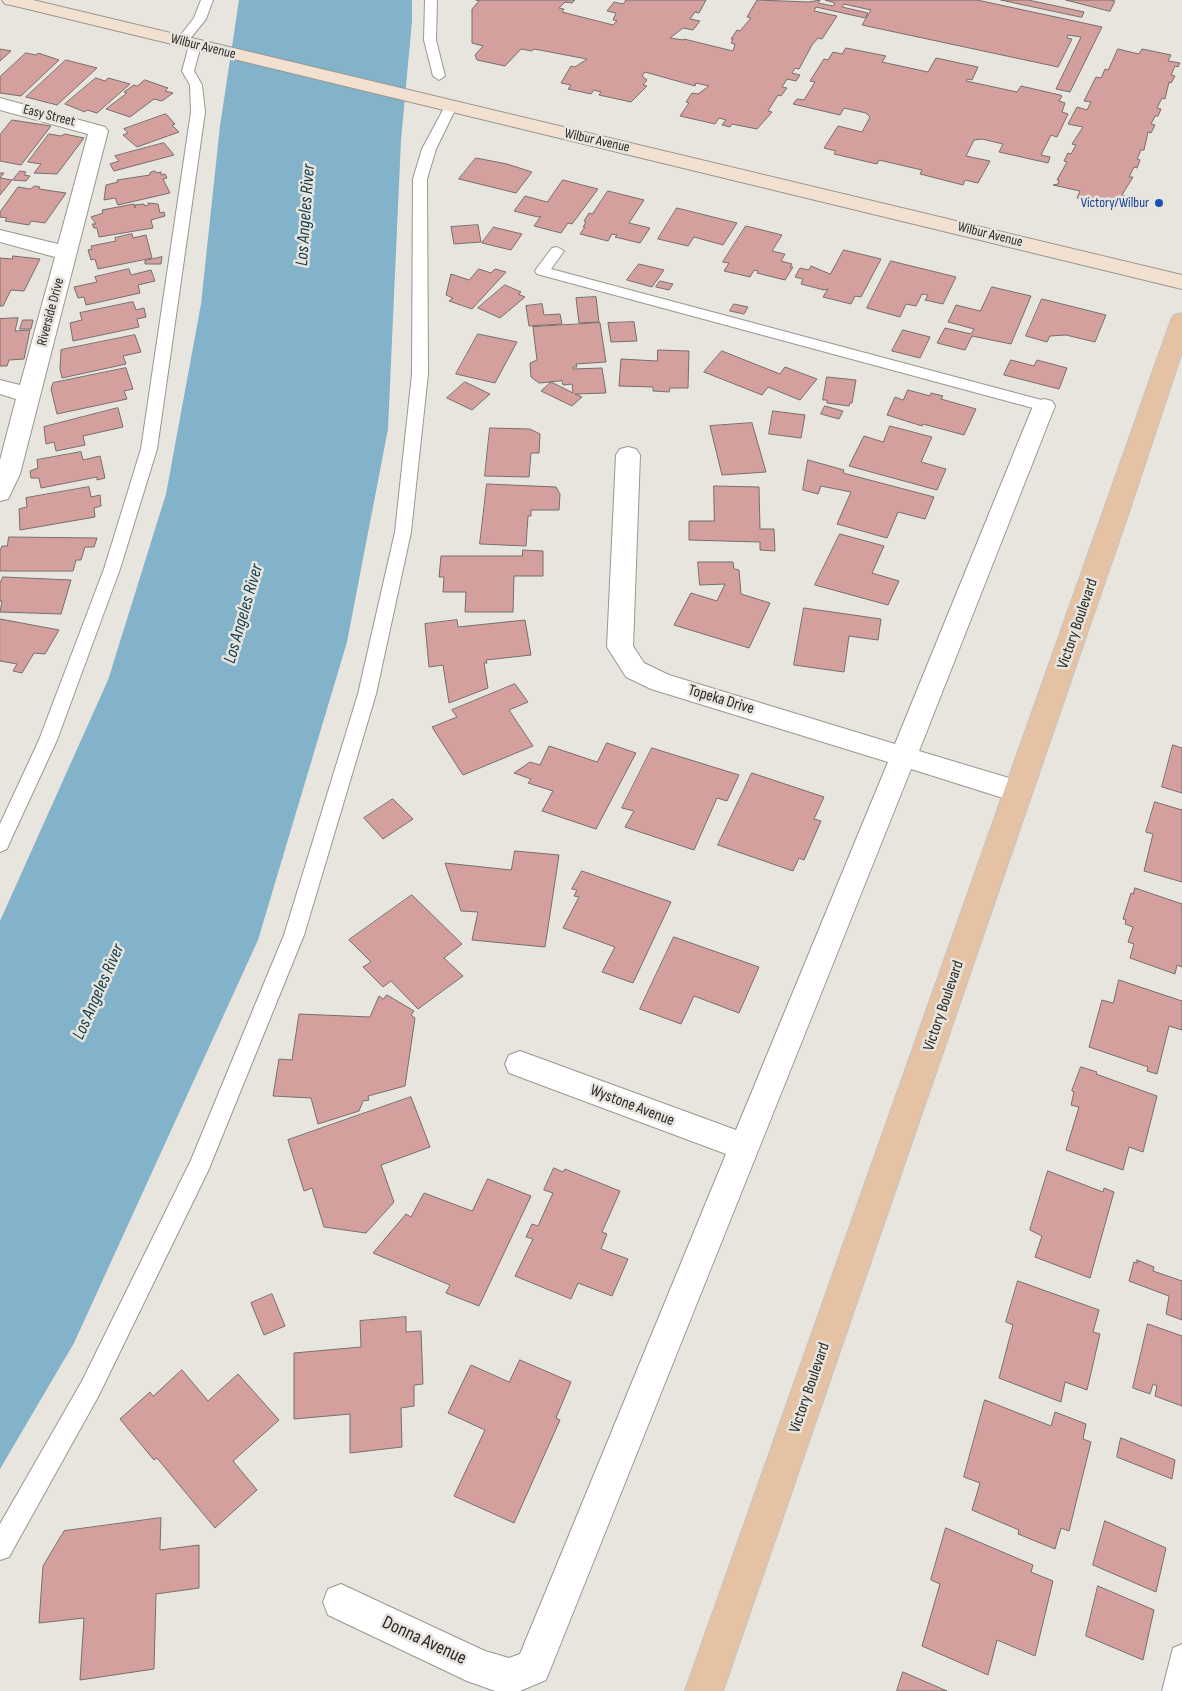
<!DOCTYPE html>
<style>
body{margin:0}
canvas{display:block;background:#e7e5dd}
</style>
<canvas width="1182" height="1691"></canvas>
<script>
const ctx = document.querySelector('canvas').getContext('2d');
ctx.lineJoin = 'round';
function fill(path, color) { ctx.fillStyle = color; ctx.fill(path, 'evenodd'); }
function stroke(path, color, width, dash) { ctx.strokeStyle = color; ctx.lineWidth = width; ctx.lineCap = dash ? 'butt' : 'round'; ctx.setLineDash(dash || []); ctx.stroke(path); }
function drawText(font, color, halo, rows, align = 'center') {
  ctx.font = font + ' "Sofia Sans Condensed",sans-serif'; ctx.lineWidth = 5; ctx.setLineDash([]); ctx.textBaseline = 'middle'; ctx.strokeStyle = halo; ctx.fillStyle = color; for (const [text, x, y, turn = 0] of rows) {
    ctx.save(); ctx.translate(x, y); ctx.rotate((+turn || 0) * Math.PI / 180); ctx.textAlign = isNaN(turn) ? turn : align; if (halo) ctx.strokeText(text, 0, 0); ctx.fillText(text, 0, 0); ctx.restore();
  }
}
fill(new Path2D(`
 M239,0H412V21L401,140L388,429L347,642L258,940L74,1343L0,1469V921L108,680L166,494L201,304L220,126Z`), '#83b3cb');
const building = new Path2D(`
 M476,0H575L572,3L565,2L559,8L564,9L562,12L613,25L617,21L613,20L616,13L607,11L614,2L623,4L626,0H706L699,13L695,12L690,19L700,21L693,30L683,28L670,38L683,40L684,39L733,51L735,44L731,43L733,39H731L737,30L740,31L751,18L747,17L757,0L809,2L820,0L818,3L833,6L835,3L825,0H977L1102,27L1070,92L1056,89L1081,37L1068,35L1067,38L1072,39L1058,67L862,25L871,10L844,4L842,7L868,13L865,18L816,7L814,11L837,16L822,39L818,38L812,45L799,69L795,68L792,73L800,75L796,81L787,79L782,87L787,88L781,96L778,95L768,111L772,112L757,129L732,124L730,127L722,125L726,120L719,118L715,124L680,116L689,103L686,102L692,93L698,94L709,86L696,83L695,86L645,72L642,76L647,80L643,85L647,86L631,102L599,95L601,92L594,90L591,94L568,89L571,85L561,83L571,66L575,67L587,59L534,49L532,51L521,49L505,66L477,60L475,55L483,46L472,43V9L479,1Z
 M1001,0H1028L1084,12L1082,17Z
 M1066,0H1111L1115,1L1110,11Z
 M846,48L886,56L882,62L928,72L936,58L978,67L972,80L967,79L966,81L1017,92L1021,86L1060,95L1062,96L1059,101L1065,103L1062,112L1068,114L1057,137L1051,135L1041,155L1050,157L1048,163L999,152L1003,144L982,139L974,140L966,156L990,161L978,183L965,180L963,185L920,174L922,170L879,160L877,164L834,154L836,151L824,148L838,126L862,132L870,117L866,113L844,108L840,115L793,104L797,99L804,100L815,82L810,81L824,59L828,60L833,52L842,54Z
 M0,49L11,51L0,61Z
 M1118,49L1139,54L1142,49L1171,55L1168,61L1180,63L1178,67L1175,66L1171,75L1175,76L1171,83L1169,82L1165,99L1162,98L1157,108L1161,109L1158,116H1155L1151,124L1155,125L1151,133L1148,132L1144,150H1141L1137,159L1140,160L1137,168L1134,167L1129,177H1133L1122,195L1125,196L1123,201L1111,198L1108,206L1077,198L1080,191L1053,185L1058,184L1059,180H1057L1067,162L1064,161L1068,153L1071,154L1076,145L1072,144L1083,127L1068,124L1077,107L1087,110L1091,102L1084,101L1096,77L1101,78L1105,69L1108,70Z
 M26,53L36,55L38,53L59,60L21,96L0,93V77Z
 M66,60L97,68L57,105L26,97Z
 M96,78L105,81L108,78L130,84L97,113L87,110L85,112L65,104Z
 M145,80L168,88L165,91L173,93L162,101L154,99L130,117L106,109L127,93L124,92L134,85L137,86Z
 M166,114L175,124L172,125L179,132L137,147L123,135L128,133L124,129Z
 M12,120L51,126L21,165L0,161V135Z
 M49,134L61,136L65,134L84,138L57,174L34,173L41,164L28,162Z
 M164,143L174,155L114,171L110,164L119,161L115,156Z
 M476,158L507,164L532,172L516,193L459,179Z
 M20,171L26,172L24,175L30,176L26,181L13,180Z
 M155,171L156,173L161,172V175L165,174L167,178L163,179L170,193L118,205L115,198L104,200L106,185L118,182L117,180L150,175V173Z
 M0,173H4L0,178L12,180L0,195Z
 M563,180L598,189L572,224L568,223L561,233L534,226L541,216L538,217L514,211L525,196L547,202Z
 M35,186L40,187L39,189L66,193L45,223L31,221L29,225L5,221L7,218L0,217V212L18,187L30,189Z
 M608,191L644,200L629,223L650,228L640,243L615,237L617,235L612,234L608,241L580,234L585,227H583L586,222L584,221L589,213L592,214Z
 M148,203L158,204L160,213L164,212L165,216L151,220L153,228L99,237L97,228H94L92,224H96L91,217L103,213L102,210L134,204L135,208V205L144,204L145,206L149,205Z
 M677,208L737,223L723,245L694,237L688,246L658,239Z
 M478,225L481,242L454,244L451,227Z
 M746,226L782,235L772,251L785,254L781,261L792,264L790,267H793L785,280L757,273L758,271L754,270L750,277L724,271L729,263L723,262Z
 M494,227L497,228L522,234L511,250L482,243Z
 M132,234L133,238L146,235L152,258L98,269L95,259L91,260L88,250L92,249L91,246L116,241L115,238Z
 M844,250L881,259L861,297L855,296L851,304L823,297L828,289L824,290L801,284L803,279L795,277L800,268L809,270L811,266L830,274Z
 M13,256L40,259L24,291L11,290L3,306H0V258L12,259Z
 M162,257L161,264H145V261Z
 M891,261L956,277L943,304L925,300L928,295L922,294L916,306L906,304L900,317L867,308Z
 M639,264L664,270L652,287L627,280Z
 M129,269L131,275L151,270L155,281L138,285L140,293L86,305L84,297L78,298L74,287L97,282L95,277Z
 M479,269L491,273L495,269L506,272L472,309L449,301L453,298L446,295L451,274L469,280Z
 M660,281L673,284L669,290L656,287Z
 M505,285L521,292L518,294L525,297L500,318L478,308Z
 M992,287L1031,296L1011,344L972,336L965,350L937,343L945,328L971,334L974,329L948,322L956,305L980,311Z
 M596,297L599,322L579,323L576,298Z
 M1042,299L1106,315L1095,342L1066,335L1050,336L1047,342L1026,336Z
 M133,302L136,310L144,308L146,317L137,319L139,327L73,341L70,323L82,320L80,313Z
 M542,304L544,315L560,314L562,324L529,326L526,306Z
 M734,304L748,307L744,314L730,311Z
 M18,318L15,331L30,330L24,359L9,360L7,366H0V319Z
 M23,320H33L31,329H20Z
 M634,322L637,341L611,342L608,323Z
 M600,323L606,362L576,364L577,367H573V369L602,368L606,393L575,394L582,397L572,406L541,391L551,382L539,383L531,377L530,363L537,360L533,327ZM562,381L563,385L572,384L573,393L551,382Z
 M903,330L930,337L920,358L892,351Z
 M478,334L517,342L495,383L456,374Z
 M135,335L141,352L123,356L126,364L62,378L60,369L61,350Z
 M658,350L689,351L688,388H670L669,392L653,391V387L619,386L621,359L657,361Z
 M722,351L780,374L785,367L817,379L800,400L768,387L762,395L704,372Z
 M1011,360L1034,366L1037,360L1067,368L1059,389L1004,375Z
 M126,368L133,389L124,391L127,399L57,414L51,389L53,383Z
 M827,377L856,380L852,403H850L849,406L827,403V400H823Z
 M465,382L490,394L472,410L447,398Z
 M908,390L930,396L931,393L943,396L941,399L976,409L964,435L923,424L922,426L887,415L895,397L903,400Z
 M825,406L843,411L839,419L821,414Z
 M118,408L123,427L83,436L85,445L56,451L54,442L46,444L44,427Z
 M773,411L805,415L801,438L769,434Z
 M752,423L766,472L722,475L710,426Z
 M890,426L932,437L921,462L946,469L937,490L849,466L864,436L883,442Z
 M490,428L530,429L540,434L539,453H531L529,477L485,476Z
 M81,452L83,460L100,456L105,478L97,480V477L41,488L39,478H31L30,471L38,468L37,460Z
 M808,460L844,470L843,473L934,497L925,519L898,512L887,538L837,524L851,492L821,486L818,494L803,490Z
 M487,484L556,487L560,494L559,510H531V516H528L526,546L480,544Z
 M714,486L759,487L760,529H774L775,551L760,550V542L689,540V521H714Z
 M89,487L91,497L100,495L101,506L94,508L95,517L20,530L19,509L27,507L26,498Z
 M840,534L884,546L872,573L899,581L888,605L815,585Z
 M9,537L97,538L94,547H85L81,560H76L73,571H0V551L2,546H7Z
 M523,550L543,551V576H514L513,612H465L466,592H443L444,577H439L441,556H522Z
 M698,562H733L734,569L739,570L741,594L770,603L749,648L674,625L691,593L717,601L725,584L700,585Z
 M3,577L71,580L61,614L0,612L2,601H0V584Z
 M804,608L881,619L878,640L849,636L844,672L794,665Z
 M0,619L59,630L45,654L34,653L22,673L13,671L17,664L0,661Z
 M457,620L458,627L525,620L531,655L486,660L487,663H484L488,688L449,703L443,665L429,667L425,624Z
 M515,684L528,702L509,710L533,746L463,775L432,727L457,717L452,710Z
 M607,743L636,753L596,829L542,811L553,791L528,783L531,779L514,773L530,762L540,765L549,746L597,762Z
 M1173,745L1182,748V793L1162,787Z
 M652,748L739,775L727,801L717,798L694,850L625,827L634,811L622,808Z
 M752,773L824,797L814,819L821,821L804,860L799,858L793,871L718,845Z
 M393,799L413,819L383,839L364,818Z
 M1155,802L1182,810V882L1144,871L1153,834L1146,832Z
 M515,851L559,855L545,947L472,940L478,912L461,911L445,863L511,870Z
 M582,871L671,902L633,983L602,972L615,947L563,928L579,897L574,896L577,890L572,889Z
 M1135,888L1182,904V967L1177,965L1175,974L1130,958L1134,944L1128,942L1133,927L1125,924L1126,920L1123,919L1131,893L1133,894Z
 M412,895L462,944L444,958L463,976L418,1009L391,981L383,987L363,967L371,962L349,940Z
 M674,937L759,967L739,1013L694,996L681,1024L640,1009Z
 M1119,980L1182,1001V1030L1169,1026L1157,1074L1147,1071L1148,1067L1089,1047L1102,1000L1113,1003Z
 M387,995L414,1011L411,1015L415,1018L405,1086L368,1096L369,1100L363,1101L359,1111L318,1124L311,1098L273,1096L279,1059L292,1060L299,1014L370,1017L379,996L383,999Z
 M1081,1067L1097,1072L1096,1074L1157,1096L1143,1152L1129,1147L1123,1170L1066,1150L1079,1107L1071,1105L1074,1092L1072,1091Z
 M411,1097L430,1147L381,1165L394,1202L366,1233L324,1227L312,1188L304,1191L288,1140Z
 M554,1168L563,1172L565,1169L620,1191L602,1232L607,1234L601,1249L628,1259L612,1296L578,1283L571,1299L515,1276L533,1239L526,1237L532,1224L538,1226L553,1193L544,1190Z
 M1048,1171L1103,1192L1104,1188L1114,1192L1090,1278L1035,1257L1042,1236L1030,1230Z
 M488,1179L531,1196L479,1306L446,1293L450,1285L373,1253L406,1214L411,1217L424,1193L472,1211Z
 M1137,1260L1154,1267L1153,1271L1182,1281V1320L1166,1314L1169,1296L1129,1281L1134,1262L1137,1263Z
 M1018,1281L1099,1310L1093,1332L1100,1334L1087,1390L1065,1382L1061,1402L999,1378L1013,1325L1006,1322Z
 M272,1294L285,1326L264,1335L251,1303Z
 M406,1317V1332L421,1331L423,1384L414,1385V1406L401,1408L402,1447L350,1453V1414L294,1419V1353L361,1347L360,1321Z
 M1148,1324L1182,1336V1406L1155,1396L1157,1386L1153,1384L1150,1394L1133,1388Z
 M520,1360L571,1382L556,1418L560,1420L514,1523L454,1496L485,1430L448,1413L471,1365L509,1382Z
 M182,1370L208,1401L238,1374L279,1420L233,1461L257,1490L215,1528L157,1458L154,1460L120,1419L150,1392L153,1396Z
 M985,1400L1051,1426L1055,1412L1086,1424L1083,1439L1091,1442L1069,1531L1061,1528L1055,1549L1018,1534L1019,1530L972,1510L980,1483L964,1477Z
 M1121,1438L1175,1460L1172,1479L1117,1457Z
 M161,1518L160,1550L199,1545V1588L156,1594L154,1669L80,1680L84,1618L39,1623L43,1566L64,1531Z
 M1105,1521L1166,1548L1156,1592L1093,1565Z
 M946,1528L1033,1565L1031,1572L1053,1581L1035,1656L997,1640L988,1675L922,1646L940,1584L931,1580Z
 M1098,1586L1154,1610L1143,1660L1086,1636Z
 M903,1672L947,1691H897Z`);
fill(building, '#d4a09e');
stroke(building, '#776e6d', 1);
const service = new Path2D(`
 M201,0H213L206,19L185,45H177L175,42L194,18Z
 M425,0H437L436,40L445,76L439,80L433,76L424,40Z
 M195,41L201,45L194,71L202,85L205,112L157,449L120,569L57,740L9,844L7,849L0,852V824L39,740L104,569L141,449L191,112L190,85L182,71L189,45Z
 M451,102L457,106L436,149L427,179L428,374L411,532L376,694L304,935L208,1171L98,1397L9,1557L0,1560V1524L82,1381L191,1160L284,935L358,694L395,532L412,374L413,179L422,149L445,106Z
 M557,247L564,251L551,269L1049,402L1052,406L1044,411L537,274L535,271L537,268L552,248Z
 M1182,1644V1691H1162L1173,1648Z`);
const minor = new Path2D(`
 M0,98L105,127L108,131L20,474L8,499L0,501V460L16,399L0,394V380L20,385L55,257L0,242V230L58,244L88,134L0,110Z
 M1044,399L1052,401L1055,406L919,751L1029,784L1032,792L1029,800L1019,803L911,769L546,1680L520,1691H495L467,1681L328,1615L323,1602L328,1589L341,1584L485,1651L509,1658L520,1654L726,1154L509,1073L505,1064L509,1055L520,1051L736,1130L888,762L651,689L626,677L607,647L616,455L620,449L628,447L636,449L640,455L633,646L644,663L669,675L895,744L1033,406L1036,401Z`);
const secondary = new Path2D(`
 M2,0H33L1182,275V289L11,5L5,4Z`);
const primary = new Path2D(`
 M1182,313V352L1131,506L723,1691H685L1171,320L1174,315Z`);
stroke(service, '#99978f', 2);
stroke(minor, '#99978f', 2);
stroke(secondary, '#99978f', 2);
stroke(primary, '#c4c3c3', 2);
fill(service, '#fff');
fill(minor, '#fff');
fill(secondary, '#f2e1d1');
fill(primary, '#e5c2a3');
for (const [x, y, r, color] of [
 [1159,203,5,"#1a4fb4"]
]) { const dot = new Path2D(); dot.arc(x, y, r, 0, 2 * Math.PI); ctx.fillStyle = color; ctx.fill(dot); stroke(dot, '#e7e5dd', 2); }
drawText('14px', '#2b2a27', '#e7e5dd', [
 ["Wilbur Avenue",203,47,14],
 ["Easy Street",49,116,14],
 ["Wilbur Avenue",597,141,13],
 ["Wilbur Avenue",990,235,14],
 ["Riverside Drive",51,312,-75]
]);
drawText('14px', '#164399', '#e7e5dd', [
 ["Victory/Wilbur",1149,203]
], 'right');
drawText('16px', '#2b2a27', '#e7e5dd', [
 ["Victory Boulevard",1078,624,-71],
 ["Topeka Drive",721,700,17],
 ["Victory Boulevard",944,1006,-71],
 ["Wystone Avenue",632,1106,21],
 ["Victory Boulevard",810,1388,-71]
]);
drawText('italic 18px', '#123b4d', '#e7e5dd', [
 ["Los Angeles River",306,215,-86],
 ["Los Angeles River",244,614,-74],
 ["Los Angeles River",99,992,-66]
]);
drawText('19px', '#2b2a27', '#e7e5dd', [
 ["Donna Avenue",424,1641,25]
]);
</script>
